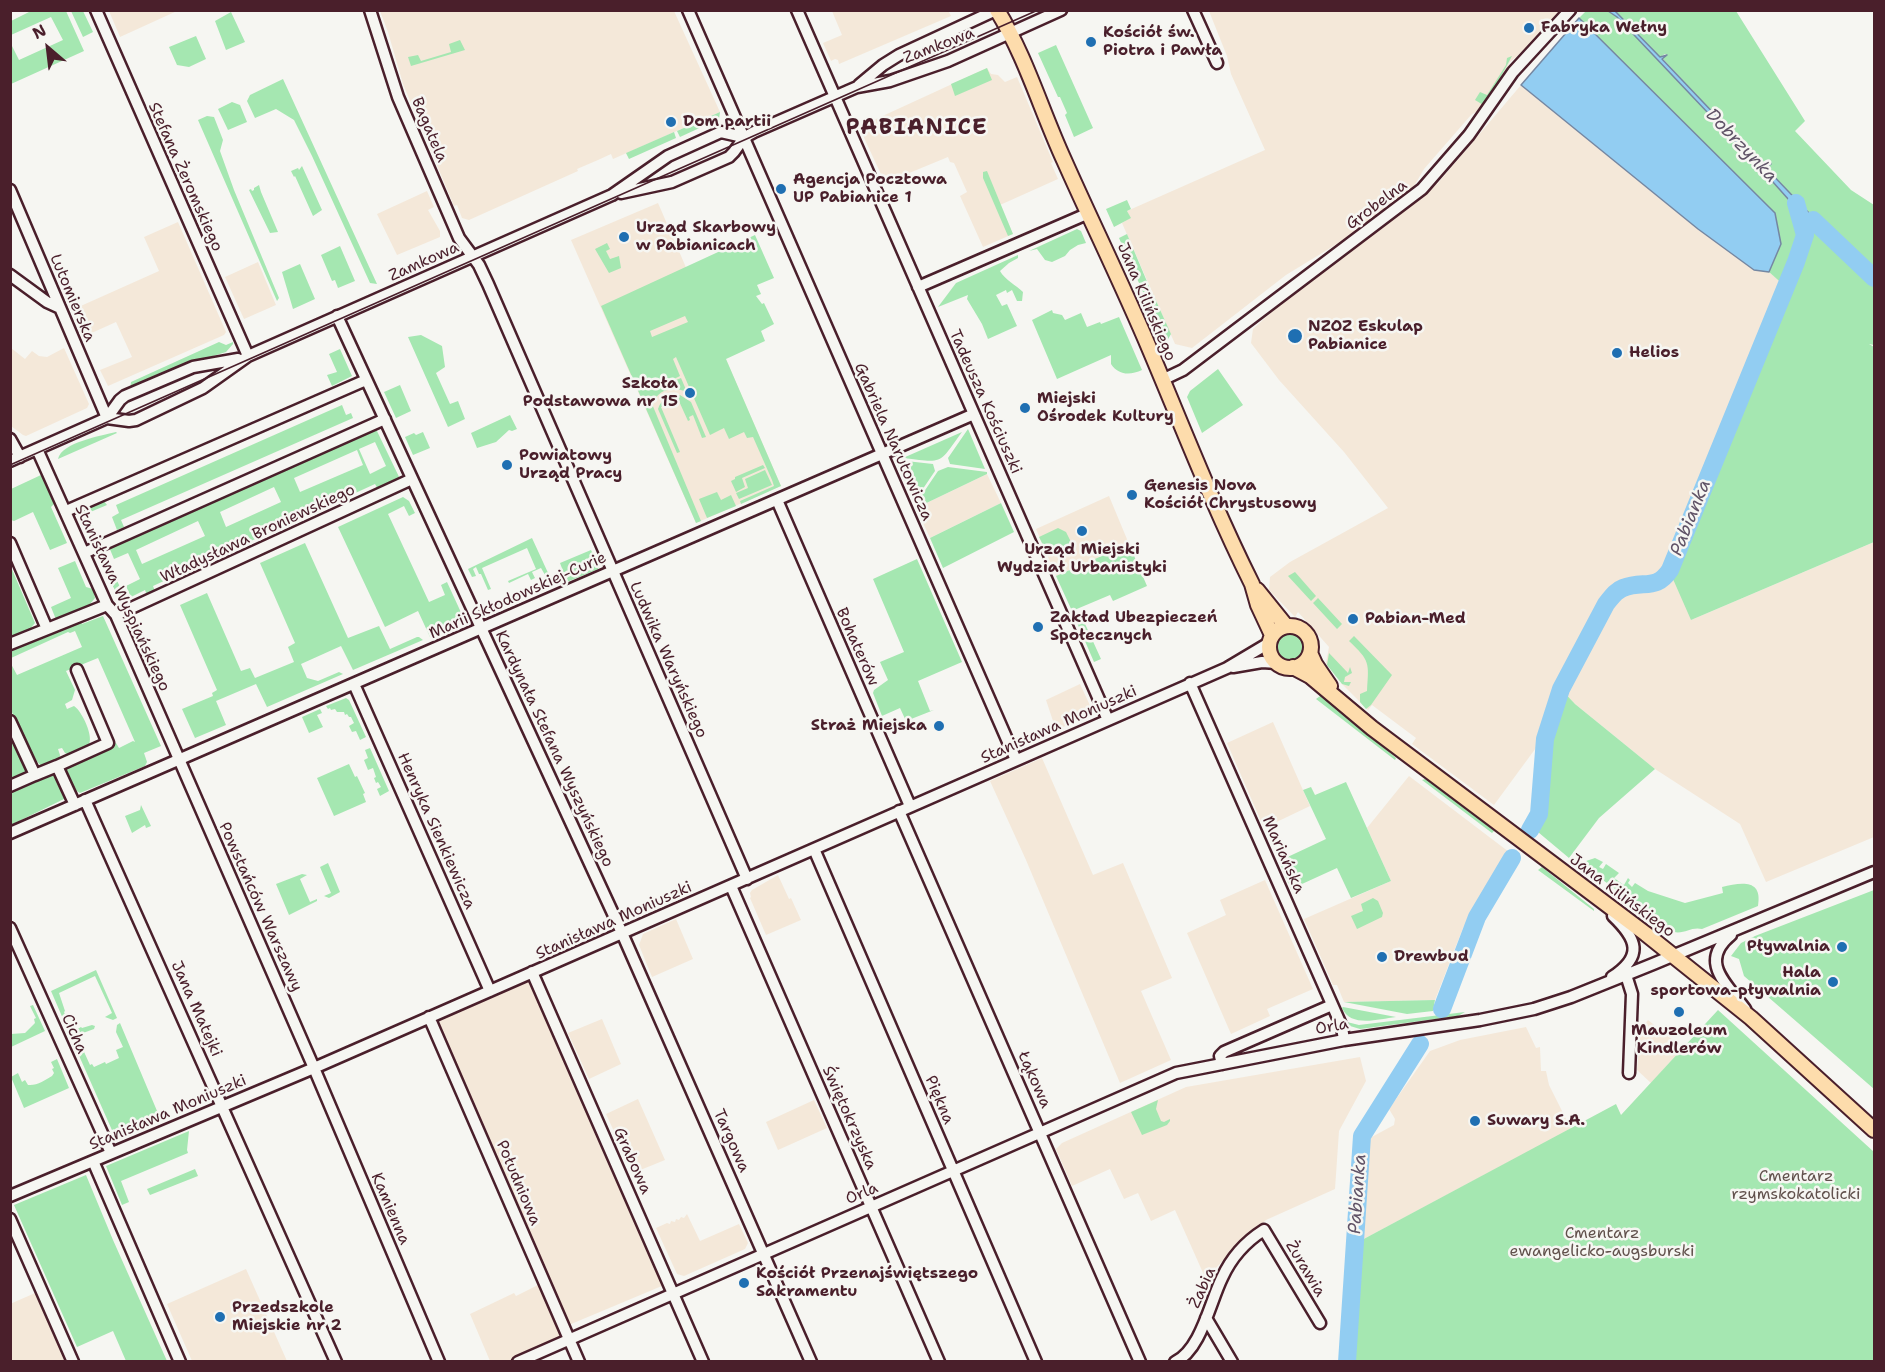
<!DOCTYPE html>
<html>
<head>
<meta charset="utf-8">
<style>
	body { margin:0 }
	#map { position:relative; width:1885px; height:1372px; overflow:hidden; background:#f6f6f2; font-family:"Shantell Sans",sans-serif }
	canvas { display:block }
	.frame { position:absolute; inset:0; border:12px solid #4a1f2b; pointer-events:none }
	.north { position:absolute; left:18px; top:18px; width:60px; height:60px; -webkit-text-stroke:4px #f6f6f2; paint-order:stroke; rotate:332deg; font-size:16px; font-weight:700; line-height:24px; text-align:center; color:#4a1f2b }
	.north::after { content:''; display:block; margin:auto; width:21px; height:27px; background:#4a1f2b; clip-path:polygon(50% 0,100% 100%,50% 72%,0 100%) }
</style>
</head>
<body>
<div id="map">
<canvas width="1885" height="1372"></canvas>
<div class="frame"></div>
<div class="north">N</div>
</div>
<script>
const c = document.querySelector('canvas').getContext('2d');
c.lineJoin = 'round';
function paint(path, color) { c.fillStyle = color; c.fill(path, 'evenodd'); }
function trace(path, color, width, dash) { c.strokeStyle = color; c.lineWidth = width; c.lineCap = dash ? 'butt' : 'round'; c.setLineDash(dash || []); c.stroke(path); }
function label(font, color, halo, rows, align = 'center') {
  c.font = font + ' "Shantell Sans",sans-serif'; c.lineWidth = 5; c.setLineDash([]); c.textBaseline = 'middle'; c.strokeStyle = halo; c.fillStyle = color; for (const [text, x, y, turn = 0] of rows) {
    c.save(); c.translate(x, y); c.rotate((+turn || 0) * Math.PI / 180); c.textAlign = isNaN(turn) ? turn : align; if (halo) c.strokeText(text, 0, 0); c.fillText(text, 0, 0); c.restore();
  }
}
paint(new Path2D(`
	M948,10l3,6 -112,48 -1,-4 -3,-1 -4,2 -8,-18 19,-8 -10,-24z
	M109,11h68l-57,26z
	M380,11h294l46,101 -107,47 -2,-5 -13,6 -21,9 1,2 -109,49 -7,-2 -5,-13 -3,1 -51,-122 -15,-52z
	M1209,11h351l-32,36 -18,15 -25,44 -14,9 -47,54 -14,24 -47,35 -77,47 -94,73 -17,-4 -53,-121 8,-5 -3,-7 138,-61 -34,-76 -4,-18z
	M987,68l4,6 7,1 7,7 12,-5 36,85 -2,1 7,16 -58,26 13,29 -30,13 -23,-51 7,-4 -13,-29 -4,-1 -2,-5 -63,26 -25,-54 3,-4z
	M1521,85l177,144 56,41 15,2 17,14 -95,334 183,-78v295l-108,45 -26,-58 -85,-55 -80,-65 -16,-17 -18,54 -47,64 -82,-61 4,-6 -44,-33 -4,5 -26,-26 -16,-21 3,-16 -31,-35 -3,5 -26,-27 1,-13 20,-15 98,-54 -44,-56 -65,-72 -28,-37 2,-14 23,-21 37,-30 125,-95z
	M427,191l7,16 -6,3 12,21v6l-43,18 -20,-41z
	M658,203l123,283 -85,37 -125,-283z
	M178,222l48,110 -2,3 -116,51 -8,-16 32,-13 -16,-35 -31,14 -11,-27 85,-38 -15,-34z
	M258,262l18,43 -32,14 -19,-42z
	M11,348l14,11 7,-8 7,5 8,1 17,-9 25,56 -2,4 -61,28 -3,-1 -12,-9z
	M987,474l14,29 -71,35 -14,-30z
	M1109,496l20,48 -73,32 -20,-47z
	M1080,684l14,30 -38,16 -10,-30z
	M1273,722l37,84 -46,22 -37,-85z
	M1042,758l51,117 30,-12 49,115 -31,13 30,69 -51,23 -94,-223 -36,-79z
	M1409,776l100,76 -46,76 -28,72 -91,2 -7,-17h-4l-29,-66 87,-38 -24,-53z
	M778,875l11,24 2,-1 10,22 -35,15 -16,-37 1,-1 -1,-4 2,-3z
	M1265,880l48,109 -46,20 3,7 -39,18 -44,-101 39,-18 -6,-15z
	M676,919l17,40 -41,18 -13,-32 4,-11z
	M532,972l137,311 -105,44 5,12 -51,22h-28l-20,-47 44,-21 2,3 28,-14 -115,-265z
	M602,1019l19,45 -32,15 -21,-46z
	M1648,1020l35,28 -32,35 -14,-13 4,-41z
	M1526,1027l10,21 4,-1 1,24h5l3,14 22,44 -211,112 8,-102 26,-14 1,-6 -6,-10 41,-58 30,-11z
	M1360,1057l6,24 -27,50 -4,58 -69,31 -34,31 -17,18 -7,15 -33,-74 -24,11 -13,-28 -14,6 -14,-30 -38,17 -16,-37 6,-6 124,-56z
	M638,1099l27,61 -32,13 -27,-59z
	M814,1100l13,28 -49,22 -12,-28z
	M687,1214l13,27 39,-17 9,19 -3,6 -61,27 -7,-2 -21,-46 11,-5 3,1 1,-3 4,1 1,-3 3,1 2,-3 3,1z
	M246,1269l41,92h-95l-25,-57z
	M42,1290l31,71h-62l-1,-57z`), '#f4e8d9');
paint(new Path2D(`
	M33,10l33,1 18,40 -73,33v-40l8,16 44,-20 -12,-23 -40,18v-14z
	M71,11h12l10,21 -10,5z
	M1586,11h22l6,3 150,158 25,28 8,15 2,-7 29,30 38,33 -101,-104 4,-1 -2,-3 -5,2 -100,-107 5,-3 -2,-1 -5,3 -45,-46h121l69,110 -10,10 56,59 23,15v140l-5,-1 5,3v195l-183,78 -22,-50 117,-283 -17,-15 12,-28 -6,-31 -196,-195z
	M231,12l14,30 -19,8 -11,-29z
	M196,36l10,23 -17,8 -12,-2 -8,-18z
	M460,40l5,10 -54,16 -3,-9 10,-2 3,6 30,-9 -2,-8z
	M1056,45l37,83 -19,9 -9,-22 2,-2 -7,-16h-2l-20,-44z
	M1512,56l-27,50 -10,-6 5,-8 7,3 19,-30 1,-7z
	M987,68l5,12 -37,16 -4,-12z
	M283,79l94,205 -7,-1 -58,-127 -18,-36 -18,-11 -21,9 -8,-17 3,-6z
	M232,102l8,3 7,17 -19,8 -10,-21z
	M720,112l-1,7 -39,18 -3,-6z
	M207,116l7,1 9,23 -3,11 14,39 45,108 -2,3 -79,-181z
	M674,132l2,6 -47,21 -3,-6z
	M302,166l20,44 -9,6 -18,-40 -1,1 -3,-6 7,-3 1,2z
	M987,171l26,63 -5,2 -25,-58v-6z
	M259,185l2,7 17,40 -8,1 -21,-43 2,-1 1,2 2,-1v-2z
	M1127,200l4,9 -4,2 4,7 -17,9 -8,-18z
	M1077,229l4,2 5,12 -8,2 -8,5 -5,6 -13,6 -7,-2 -8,-11 -8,2z
	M1127,234l24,57 -6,2 -2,-1 -24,-54z
	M755,235l19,43 -17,7 4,9 -5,2 6,8 2,-1 10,21 -13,7 4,10 -39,18 55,127 -40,18 -1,-3 34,-15 -2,-6 -19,-43 -6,1 -3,-6 -15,7 -5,-11 -14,7 -34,-78 -3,2 7,17 -10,5 1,1 10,-4 6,14c-15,-6 -28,-3 -35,12l49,117 -5,2 -95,-217zM685,316l3,6 -36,15 -2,-6z
	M607,243l3,6 -4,2 4,8 9,-3 2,12 -12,5 -14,-24z
	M340,246l15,35 -17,7 -3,-8 -3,1 -11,-26z
	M1018,255v3l-9,5 -9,8c5,9 16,14 23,21l-1,9h-5l-5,-11 -5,3 -1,-3 -10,5 6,11 5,-2 10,22 -29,13 -6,-15 -15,-25 1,-4 -30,12 18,-24z
	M300,264l15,35 -22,10 -11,-37z
	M1153,294l18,40 -4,7 -3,-1 -18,-41 2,-3z
	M1052,310l1,3 9,2 3,5 16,-7 6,14 13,-5 1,2 18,-7 23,53c-11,5 -23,6 -31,-6v-9l-54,24 -25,-59z
	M421,335l21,11 3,21 -9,6 14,31 8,-3 7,18 -17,8 -40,-90z
	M219,342l7,3 7,-3v2l-7,8 -39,12 -57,26 1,-8z
	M340,349l12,27 -20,10 -5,-11 10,-3 -8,-18z
	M1218,369l25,36 -41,28 -15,-36 3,-6z
	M400,385l11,26 -15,7 -12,-26z
	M680,395l11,7 15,35 -4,1 -9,-23 -4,2 1,3 -2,1 -10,-22 -17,8 19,45 -3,1 -19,-44c3,-10 12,-14 22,-14z
	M342,405l4,10 5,-2 2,5 -232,102 3,7 -7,3 -5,-13 7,-4 -3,-8z
	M510,415l7,14 -5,2 -3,-1 -13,12 -19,6 -6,-15z
	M376,429l25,52 -22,10 -4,-7 -222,102 3,8 -8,4 -3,-8 -14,7 -5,-11 14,-7 -12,-26 -14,6 -5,-12zM375,442l11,24 -16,8 -11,-25zM357,450l6,15 -63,27 -6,-14zM274,487l7,15 -55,25 -6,-15zM198,521l7,15 -63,28 -6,-14z
	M968,429l17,40 -35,-5 -2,-6z
	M116,432l1,1 -59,26c4,-17 43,-23 58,-27z
	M423,432l7,16 -17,7 -8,-18 9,-4 2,2z
	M962,432c-24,33 -18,31 -59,26z
	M897,460l36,4 2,7 -21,31 -18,-41z
	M763,465l2,3 -23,10 3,9 -9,5 -5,-11 4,-2v-2z
	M948,467l39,5v2l-71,34 -1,-3 23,-34z
	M765,470l7,15 -33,14 -3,-6 12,-5 -3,-9z
	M41,475l14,28 -4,4 16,36 -17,7 -17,-38 -19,9 -3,-1v-31z
	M717,492l4,8 10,-5 5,11 -29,12 -8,-19z
	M403,497l6,4 6,12 -6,3 -5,-10 -16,8 41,88 16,-7 -4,-10 6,-3 17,37 -1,3 -33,15 -12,-26 -33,16 -47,-100z
	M103,500l4,5 -19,8 10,25 -4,1 -4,-4 -10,-22 1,-3z
	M1001,503l13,29 -71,36 -13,-30z
	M1058,528l8,4 6,12 -24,11 -9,-18z
	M532,538l17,37h-4l-4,-7 -9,4 3,6 -4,2 -3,-6 -19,9 -1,-2 28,-12 -9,-21 -45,20 9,21 -3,1 -7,-16h-2l-3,-7 -3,2 3,7 -4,1 -4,-8z
	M305,543l43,95 31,-12 11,23 27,-12h2l4,3 -70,30 -12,-24 -40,18 6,14 11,3 21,-9 4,2 -76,33 -11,-23 -40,17 10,24 -31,13 -13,-29 31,-13 -1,-3 5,-3 -37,-85 27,-12 34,78 9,-3 5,10 39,-16 -6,-15 7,-4 -35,-80z
	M1129,544l18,42 -34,15 -3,-6 -38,16 -16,-35z
	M103,550l22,48 -7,-1 -19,-41v-3z
	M591,550l8,16 -1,3 -31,13 -7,-19z
	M917,559l45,103 -44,19 12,30 4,-1 -28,11 -6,-13 -18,8 -9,-23 1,-3 14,-10 -8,-18 24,-10 -31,-73z
	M75,561l11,26 7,2 2,9 -9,11 -29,13 -6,-15 20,-9 -13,-30z
	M11,567l24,56 -6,7 -18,8z
	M1295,572l21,24 -5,5 -23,-25z
	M1318,598l24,26 -5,5 -24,-26z
	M1081,615l20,44 -7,3 -19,-44z
	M103,616l58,130 -17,7 3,9 -2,4 -65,27 -7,-4 -9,-22 52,-24 3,5 14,-7 2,1 -37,-84 -32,13 9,19 -3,10 -7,4 2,5 7,-3c8,5 21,32 14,40 -4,4 -13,6 -18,9l-5,-2 -3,-5 -4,1 2,6 -1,5 -16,7c-11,-6 -28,-45 -32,-58 -3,-12 0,-34 -1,-47l7,13 65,-28 -7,-16 -5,2 -2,-1 -57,26v-10l69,-28 2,4z
	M1275 647a14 14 0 1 1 28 0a14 14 0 1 1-28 0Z
	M1354,636l38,39 -21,30 -5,4 -6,-7v-8l7,-3c2,-29 3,-30 -18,-50z
	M1329,653l19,20 2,-6 2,6 -7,4 -1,5h7l-2,4 -7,-2 -15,-19z
	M1561,689l14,15 80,65 -56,49 -30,40 -37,-31 7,-13 6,-75z
	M1323,694l73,64 -1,2 -79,-61z
	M346,698l3,2 17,37 -6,3 -4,-9 -4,1 -3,-6 5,-3 -3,-6h-2l-2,-3 -2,1 -1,-3h-7l-2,-3 -4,1 -1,-2 -2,1 -2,-3z
	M320,709l2,4 -5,2 6,12 -14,6 -7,-16z
	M10,737l3,2 14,30 -6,8 -11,4z
	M370,748l19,43 -9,5 -3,-7 4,-2 -3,-5 -2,1 -2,-5 2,-1 -3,-9 -5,2 -4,-10 4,-2 -3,-8z
	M349,764l6,13 2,-1 8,17 -2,1 3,8 -32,14 -17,-38z
	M54,773l11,23 -1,3 -53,26 -1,-35z
	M1425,779l14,6 1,3 14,9 40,34 -2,2 -70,-53z
	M1346,782l45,99 -40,17 -14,-30 -46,21 -12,-28 47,-22 -23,-49 8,-3 4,8z
	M141,805l10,21 -5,2 -1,-3 -13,8 -7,-17 15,-6z
	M1595,858l8,4 -4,5 4,2 3,-5 13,9 -5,5 10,7 4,-7 2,2 -2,3 4,4 3,-4 13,8 37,12 38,-10 -1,-6c18,-4 41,-9 36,19l-56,23c-12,-3 -18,7 -32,2 -11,-4 -18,-13 -27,-21 -17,-14 -35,-26 -53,-39l-2,-3 1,-5 -3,-2z
	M328,863l12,29 -11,6 -5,-2 7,-3 -11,-26z
	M1542,867l52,42v2l-56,-41z
	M302,874l5,1 -7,4 10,23 7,-3v2l-28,14 -13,-31z
	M1874,890v199l-130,-113 -5,-17 -8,-3 10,-13 14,-7z
	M1373,898l5,3 5,12 -1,4 -25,12 -6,-13 12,-5 -2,-7z
	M96,970l21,48 -4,2 -8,-3 7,-4 -17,-37 -36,17 6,18 -1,1 8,20 9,-5 1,1 10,-3 3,1 -1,3 -11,4 -13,2 -19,-44z
	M1435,1000l-2,11 -26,3 -63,-12z
	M33,1005l12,26 -34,16v-13l14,-1 10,-10 -1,-4 2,-1 -6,-12z
	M1343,1007l53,10c-18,2 -45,11 -54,-9z
	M1718,1010l156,142v209h-522l8,-120 256,-137 5,11z
	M1465,1012l-7,4 -98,13 -10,-3 -3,-4 12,3z
	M120,1023l40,95 -45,19 -42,-95 7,1 10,22 2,-1 2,3 11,-5 1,2 13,-6 -3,-8 7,-3 -7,-15 1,-7z
	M57,1059l12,29 -45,20 -13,-31 7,-4 4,9 3,-2 3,5c9,1 17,-5 24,-9l2,-3 -2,-4 2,-1 -3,-6z
	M1158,1100l-2,9 5,12 3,1 6,-3v2l-3,4 -25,10 -11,-23z
	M189,1131l-2,19 1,3 -67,28 8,21 -7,3 -16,-39z
	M195,1169l3,7 -48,19 -3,-6z
	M86,1175l27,65 54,121h-41l-13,-30 -36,16 -63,-142z`), '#a5e7b1');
const water = new Path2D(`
	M1608,11h7l45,46 7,-2 -5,4 100,105 8,-2 1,2 -5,4 65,68 -3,2 -27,-29v5l-4,2 -8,-16 -25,-28 -147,-155z
	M1579,18l196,195 6,31 -12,28 -15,-2 -56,-41 -177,-144z`);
paint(water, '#92cdf2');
trace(water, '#7587a2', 1.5);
trace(new Path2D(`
	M1813,220l61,58
	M1530,830l9,-16 6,-75 16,-50 45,-85c5,-6 9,-13 17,-16 21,-8 33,3 47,-18l126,-308 9,-27 -9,-32
	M1442,1009l35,-92 35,-59
	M1347,1362l15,-226 58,-92`), '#92cdf2', 18);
const minor = new Path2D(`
	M96,10l152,346
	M370,10l28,87 61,141 20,27 9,19 259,595
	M688,10l328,750
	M797,10l311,710
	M1193,10l24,53
	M859,85l24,-20 16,-10 97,-45
	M10,190l97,228
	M621,193l51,-11 57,-25c12,-10 8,-17 25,-25l103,-45 33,-6 58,-20 113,-51
	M10,275l37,27 13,6
	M918,287l171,-74
	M337,316l285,617 189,429
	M1162,380l21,-10 239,-181 47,-54 44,-63 57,-62
	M107,418l22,3 7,-1 67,-32 45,-32 364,-161 56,-39 53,-24 22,5
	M10,439l10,18
	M37,449l70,156 9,10 198,453 125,294
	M10,461l97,-43 13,-18 5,-4 68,-29 45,-8
	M777,500l133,306
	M66,511l300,-131
	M10,543l37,86
	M84,553l301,-134
	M116,615l296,-136
	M10,644l97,-39
	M1233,667l29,-5 15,1
	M1190,683l152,344 2,13
	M354,684l136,307
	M10,721l25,54 22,-9 18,39
	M57,766l51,-23 -31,-73
	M10,786l25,-11
	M85,800l251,562
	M899,811l241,551
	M10,833l964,-419
	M814,849l222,513
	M731,886l208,476
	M10,928l101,225
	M1731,935c-33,27 -4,49 14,74
	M532,972l171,390
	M1626,975l6,19 -3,79
	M1612,977c32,-21 25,-38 1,-61
	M429,1017l150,345
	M1222,1064l-2,-8 4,-4 108,-47
	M93,1161l87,201
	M10,1196l304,-128 913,-400 42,-25
	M10,1219l63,143
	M1206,1318l26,44
	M518,1362l658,-289 168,-33 136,-20 54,-11 37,-12 82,-33 221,-92
	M1175,1362c26,-12 35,-60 47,-84 9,-20 23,-36 42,-48l56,93`);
const major = new Path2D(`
	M997,10c29,47 44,100 67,150 28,63 59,126 86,190 33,78 64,158 102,234l6,21 14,30
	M1257,590l29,36
	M1269 647a21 21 0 1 1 42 0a21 21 0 1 1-42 0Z
	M1310,653l5,11 15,22
	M1293,667l17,9 62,52 274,206 105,84 123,112`);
trace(minor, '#4a1f2b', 15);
trace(major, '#4a1f2b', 18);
trace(minor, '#f6f6f2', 10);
trace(major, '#fddcac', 14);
trace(new Path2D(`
	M10,465l1028,-455`), '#4a1f2b', 1.5);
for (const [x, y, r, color] of [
	[1529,28,6,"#1f6fb2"],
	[1091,42,6,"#1f6fb2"],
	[671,122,6,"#1f6fb2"],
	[781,189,6,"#1f6fb2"],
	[624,237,6,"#1f6fb2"],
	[1295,336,8,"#1f6fb2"],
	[1617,353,6,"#1f6fb2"],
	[690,393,6,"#1f6fb2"],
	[1025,408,6,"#1f6fb2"],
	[507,465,6,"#1f6fb2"],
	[1132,495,6,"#1f6fb2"],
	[1082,531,6,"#1f6fb2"],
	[1353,619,6,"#1f6fb2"],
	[1038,627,6,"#1f6fb2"],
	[939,726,6,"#1f6fb2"],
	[1842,947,6,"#1f6fb2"],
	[1382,957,6,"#1f6fb2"],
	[1833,982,6,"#1f6fb2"],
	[1679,1012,6,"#1f6fb2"],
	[1475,1121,6,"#1f6fb2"],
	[744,1283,6,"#1f6fb2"],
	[220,1317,6,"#1f6fb2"]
]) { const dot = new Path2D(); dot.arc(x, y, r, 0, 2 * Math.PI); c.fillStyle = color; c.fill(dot); trace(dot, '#f6f6f2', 2); }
label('bold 16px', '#4a1f2b', '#f6f6f2', [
	["Fabryka Wełny",1541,28],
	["Kościół św.",1103,33],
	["Piotra i Pawła",1103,51],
	["Dom partii",683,122],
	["Agencja Pocztowa",793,180],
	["UP Pabianice 1",793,198],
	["Urząd Skarbowy",636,228],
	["w Pabianicach",636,246],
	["NZOZ Eskulap",1308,327],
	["Pabianice",1308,345],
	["Helios",1629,353],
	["Szkoła",678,384,"right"],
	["Podstawowa nr 15",678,402,"right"],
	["Miejski",1037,399],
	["Ośrodek Kultury",1037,417],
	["Powiatowy",519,456],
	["Urząd Pracy",519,474],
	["Genesis Nova",1144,486],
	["Kościół Chrystusowy",1144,504],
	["Urząd Miejski",1082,550,"center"],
	["Wydział Urbanistyki",1082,568,"center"],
	["Zakład Ubezpieczeń",1050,618],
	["Społecznych",1050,636],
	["Pabian-Med",1365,619],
	["Straż Miejska",927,726,"right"],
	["Pływalnia",1830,947,"right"],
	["Drewbud",1394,957],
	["Hala",1821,973,"right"],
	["sportowa-pływalnia",1821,991,"right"],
	["Mauzoleum",1679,1031,"center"],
	["Kindlerów",1679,1049,"center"],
	["Suwary S.A.",1487,1121],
	["Kościół Przenajświętszego",756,1274],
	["Sakramentu",756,1292],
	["Przedszkole",232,1308],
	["Miejskie nr 2",232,1326]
], 'left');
label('16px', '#4a1f2b', '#f6f6f2', [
	["Zamkowa",939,46,-21],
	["Bagatela",429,130,67],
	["Stefana Żeromskiego",185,177,66],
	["Grobelna",1377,205,-37],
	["Zamkowa",424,262,-24],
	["Lutomierska",72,298,67],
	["Jana Kilińskiego",1146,302,67],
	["Tadeusza Kościuszki",985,402,66],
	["Gabriela Narutowicza",893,442,66],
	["Władysława Broniewskiego",258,534,-25],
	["Marii Skłodowskiej-Curie",518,596,-24],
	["Stanisława Wyspiańskiego",122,598,65],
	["Bohaterów",857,647,66],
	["Ludwika Waryńskiego",668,660,66],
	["Stanisława Moniuszki",1059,725,-24],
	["Kardynała Stefana Wyszyńskiego",554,749,65],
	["Henryka Sienkiewicza",436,831,66],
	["Mariańska",1283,855,66],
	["Jana Kilińskiego",1622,896,37],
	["Powstańców Warszawy",260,907,66],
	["Stanisława Moniuszki",614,921,-24],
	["Jana Matejki",196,1009,66],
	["Orla",1332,1027,-10],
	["Cicha",74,1034,66],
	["Łąkowa",1034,1080,66],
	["Piękna",939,1100,67],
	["Stanisława Moniuszki",168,1113,-23],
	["Świętokrzyska",849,1118,66],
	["Targowa",731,1141,66],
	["Grabowa",632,1161,66],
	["Południowa",518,1183,67],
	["Orla",862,1194,-23],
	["Kamienna",390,1209,67],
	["Żurawia",1305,1269,59],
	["Żabia",1203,1288,-66]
]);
label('16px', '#61514c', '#f6f6f2', [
	["Cmentarz",1796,1177],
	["rzymskokatolicki",1796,1195],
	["Cmentarz",1602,1234],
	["ewangelicko-augsburski",1602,1252]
]);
label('italic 18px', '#605367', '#f6f6f2', [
	["Dobrzynka",1741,146,46],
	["Pabianka",1691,518,-68],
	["Pabianka",1358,1194,-86]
]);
c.letterSpacing = '1.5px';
label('bold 22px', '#4a1f2b', '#f6f6f2', [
	["PABIANICE",917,128]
]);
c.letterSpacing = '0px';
</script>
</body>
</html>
